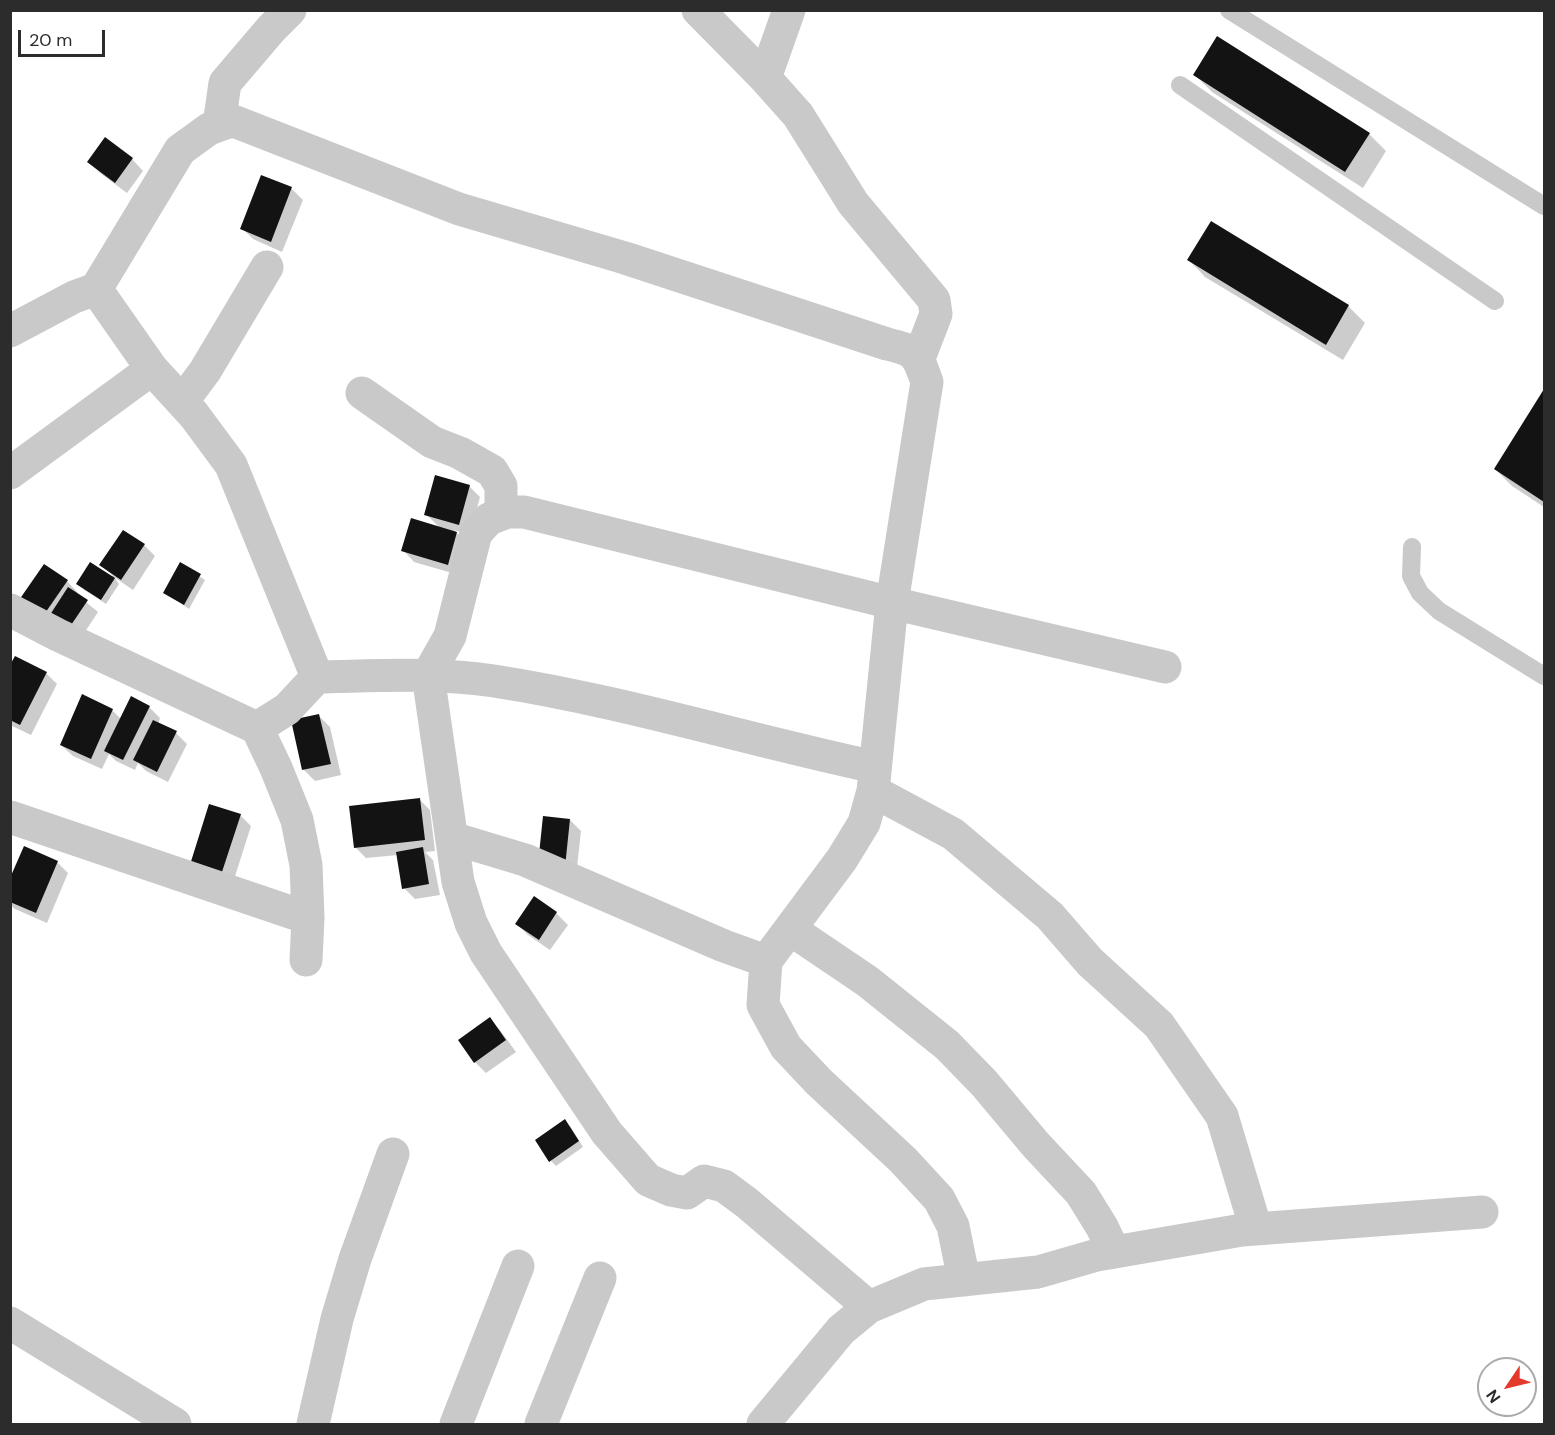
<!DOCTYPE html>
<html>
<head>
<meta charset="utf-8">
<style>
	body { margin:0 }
	#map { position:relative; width:1555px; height:1435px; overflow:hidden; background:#fff; font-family:"DM Sans",sans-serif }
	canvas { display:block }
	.frame { position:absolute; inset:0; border:12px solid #2c2c2c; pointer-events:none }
	.north { position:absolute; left:1477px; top:1357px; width:60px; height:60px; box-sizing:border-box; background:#fff; border:2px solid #ababab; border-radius:50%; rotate:235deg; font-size:16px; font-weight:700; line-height:24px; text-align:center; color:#2c2c2c }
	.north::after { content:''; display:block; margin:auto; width:21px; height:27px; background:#e33a2d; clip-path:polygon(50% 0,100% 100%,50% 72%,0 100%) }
	.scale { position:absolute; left:18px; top:30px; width:87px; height:27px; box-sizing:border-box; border:3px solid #2c2c2c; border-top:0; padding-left:8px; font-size:18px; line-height:21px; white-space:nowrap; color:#2c2c2c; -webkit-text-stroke:4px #fff; paint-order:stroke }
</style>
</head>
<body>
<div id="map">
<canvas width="1555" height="1435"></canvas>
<div class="frame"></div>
<div class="north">N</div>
<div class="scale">20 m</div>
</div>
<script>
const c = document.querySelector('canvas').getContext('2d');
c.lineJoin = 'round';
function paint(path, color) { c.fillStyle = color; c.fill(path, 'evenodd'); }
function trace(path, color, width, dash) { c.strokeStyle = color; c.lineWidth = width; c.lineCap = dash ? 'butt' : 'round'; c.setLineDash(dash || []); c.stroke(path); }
paint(new Path2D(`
	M1195,75l174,59 17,17 -23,37 -151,-96z
	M105,139l27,20 11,12 -16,22 -27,-20 -11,-11z
	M262,177l30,12 11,11 -21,52 -29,-13 -11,-11z
	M1211,223l137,83 17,17 -22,37 -138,-83 -16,-17z
	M1544,392v115l-32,-21 -17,-17z
	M469,486l11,11 -10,38 -16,-5 14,14 -9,31 -45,-13 -11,-12 37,-22 -14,-14z
	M144,545l11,11 -22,34 -19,-13 5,7 -13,20 -23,-15 30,-13 -12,-11z
	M181,564l24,16 -16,29 -24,-17z
	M67,581l11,12 -2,1 22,18 -21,32 -47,-30z
	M10,663l36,10 11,11 -26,51 -21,-10z
	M131,698l18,9 11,11 -2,6 18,9 11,11 -19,38 -22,-11 -8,-8 -3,7 -19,-9 -7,-7 -7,15 -29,-13 -12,-11 51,-35 9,9z
	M319,716l11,11 11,48 -26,6 -11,-11 -11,-48z
	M419,799l11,11 5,41 -10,1 8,8 7,35 -25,4 -11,-11 -6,-33 -32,3 -11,-11z
	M240,815l11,11 -21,66 -29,-10z
	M570,820l11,11 -5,46 -36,-14z
	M57,862l11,11 -21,50 -32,-14 -5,-4v-24z
	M534,898l23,16 11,11 -18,25 -22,-15 -11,-11z
	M489,1019l11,11 16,22 -30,21 -11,-11 -15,-22z
	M570,1126l13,21 -27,19 -5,-5z`), '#0003');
paint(new Path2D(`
	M1217,36l153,97 -25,39 -152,-97z
	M105,137l28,21 -18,25 -28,-21z
	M261,175l31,12 -21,55 -31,-13z
	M1211,221l138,84 -23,40 -139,-85z
	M1544,389v113l-50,-33z
	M435,475l35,10 -11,40 -35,-10z
	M411,518l46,14 -9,33 -47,-14z
	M123,530l22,14 -24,36 -22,-15z
	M90,562l25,16 -14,22 -25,-16z
	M180,562l21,12 -17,31 -21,-12z
	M44,564l24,16 -27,39 -24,-16z
	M68,587l20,13 -23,34 -19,-13z
	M15,656l32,16 -27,53 -10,-5v-55z
	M82,694l31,15 -22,50 -31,-14z
	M131,696l19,10 -27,54 -19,-9z
	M319,714l12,50 -29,6 -11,-50z
	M153,720l24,11 -20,41 -24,-12z
	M420,798l5,42 -71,8 -5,-42z
	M209,804l32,10 -22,67 -31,-10z
	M543,816l27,3 -5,48 -27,-3z
	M24,846l34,15 -22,52 -26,-11v-24z
	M423,847l6,37 -27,5 -6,-37z
	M534,896l23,16 -18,28 -24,-16z
	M490,1017l16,23 -32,23 -16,-23z
	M565,1119l14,22 -30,21 -14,-22z`), '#131313');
trace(new Path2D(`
	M1229,10l315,196
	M1180,85l315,216
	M1412,547l-1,29 9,17 19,18 105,65`), '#c9c9c9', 18);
trace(new Path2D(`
	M698,10l67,68 33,37 55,88 81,97 2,14 -17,44
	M765,78l24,-68
	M219,125l6,-42 46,-54 19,-19
	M96,289l56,80 42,46 37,50 86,212
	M10,331l64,-34 22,-8 84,-139 29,-21 19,-7h8l223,87 166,49 262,86c30,7 30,10 40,38l-35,221 -19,188 -9,32 -22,36 -76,102 -3,44 23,42 33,35 84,78 36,39 14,27 11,54
	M362,393l70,49 28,11 32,18 9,15v28
	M182,402l23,-31 62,-104
	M10,473l142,-104
	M10,610l48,25 199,93 19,40 21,52 9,45 2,53 -2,42
	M257,728l30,-19 30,-32c59,-1 119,-5 177,4 129,20 254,59 381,86
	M873,791l80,43 97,82 40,46 69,63 63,91 34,113
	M10,817l298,101
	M452,838l73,22 199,86 42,15
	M790,929l77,52 80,64 37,38 52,62 45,48 21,34 12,25
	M869,1307l-122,-104 -23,-17 -20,-5 -17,12 -16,-3 -23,-10 -41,-47 -121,-180 -15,-30 -13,-41 -30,-207 22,-39 26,-103 13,-14 18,-7h17l368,91 273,64
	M10,1323l165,101
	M313,1424l24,-105 18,-60 38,-105
	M456,1424l62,-158
	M541,1424l59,-146
	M763,1424l78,-94 28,-23 55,-23 114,-12 59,-17 145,-25 240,-18`), '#c9c9c9', 33);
</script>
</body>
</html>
